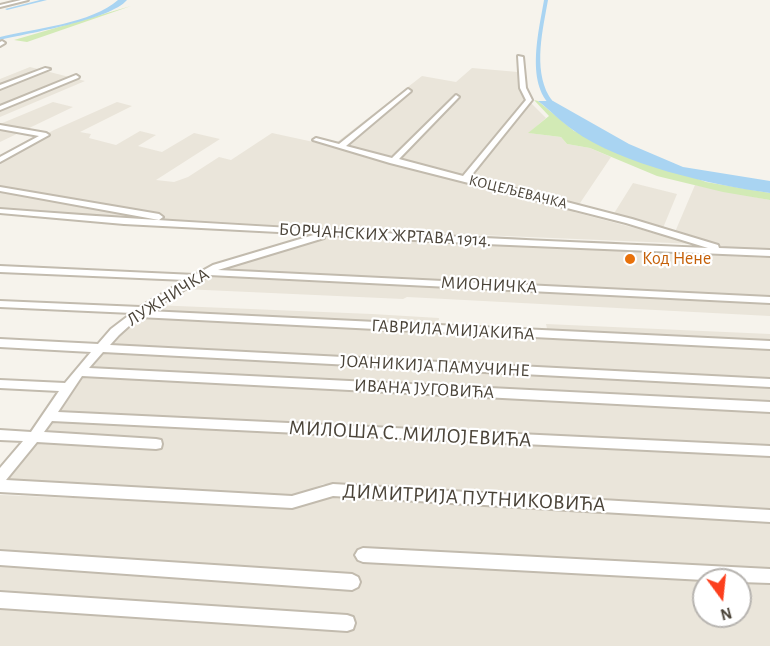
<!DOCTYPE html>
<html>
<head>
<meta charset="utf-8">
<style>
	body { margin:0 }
	#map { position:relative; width:770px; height:646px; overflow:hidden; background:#f6f3ec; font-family:"Alegreya Sans",sans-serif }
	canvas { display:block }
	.north { position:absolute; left:692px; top:568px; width:60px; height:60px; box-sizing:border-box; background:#fff; border:2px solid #b7b4b0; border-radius:50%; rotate:165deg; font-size:16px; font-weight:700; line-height:24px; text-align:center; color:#4b4439 }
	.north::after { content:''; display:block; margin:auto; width:21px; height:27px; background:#fc3f1d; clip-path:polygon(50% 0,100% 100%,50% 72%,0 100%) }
</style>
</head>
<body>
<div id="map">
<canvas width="770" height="646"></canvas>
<div class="north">N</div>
</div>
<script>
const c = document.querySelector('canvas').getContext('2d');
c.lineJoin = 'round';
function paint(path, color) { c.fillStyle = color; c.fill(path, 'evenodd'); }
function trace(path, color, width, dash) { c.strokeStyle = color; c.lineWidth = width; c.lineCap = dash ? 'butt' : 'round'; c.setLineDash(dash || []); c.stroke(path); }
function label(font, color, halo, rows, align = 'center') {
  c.font = font + ' "Alegreya Sans",sans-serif'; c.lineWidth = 4.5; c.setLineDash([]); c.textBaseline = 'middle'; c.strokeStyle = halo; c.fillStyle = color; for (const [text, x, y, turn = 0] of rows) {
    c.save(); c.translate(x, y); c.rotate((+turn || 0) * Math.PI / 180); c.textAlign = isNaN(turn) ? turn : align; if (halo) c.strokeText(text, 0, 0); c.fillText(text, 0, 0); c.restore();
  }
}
paint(new Path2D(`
	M30,67l55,14 -85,36v-38z
	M472,68l46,4 2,20 26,26 -17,15 32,4 6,7 23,4 21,9 -37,55 122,32 -550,-23 -146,-13v-50l54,-28 63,-28 15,4 -52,26 11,2 -2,4 27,7 24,-14 16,4 -18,11 24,6 32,-19 26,6 -64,41 18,2 14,-5 31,-20 12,3 41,-27 60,13 90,-70 34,6z
	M53,102l20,5 -73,35v-18z
	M633,183l44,11 -14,34 -50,-13z
	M695,185l75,15v50l-47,-2 -48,-16z
	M329,237l441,21v40l-550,-28 5,-4z
	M204,276l460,20 12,3 94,4v13l-363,-19 -4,2 -220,-10z
	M153,305l219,9 67,4 -1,9 -297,-14z
	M138,317l632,31v31l-664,-33z
	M546,324l224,10v9l-222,-10z
	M102,351l668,35v17l-683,-35z
	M81,376l689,35v35l-712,-35z
	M60,421l710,36v54l-447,-27 -27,12 -293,-15 46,-58z
	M0,495l298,12 29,-12 443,26v125h-770zM704,580h36v36h-36z`), '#eae5da');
paint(new Path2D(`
	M131,6l-104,36 -13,-2z
	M534,100l4,1 36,30 132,51 64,11v7l-47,-8 -66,-16 -67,-28 -23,-4 -6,-7 -33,-4 21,-17z`), '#d2eab5');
paint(new Path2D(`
	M118,0h9c-17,20 -99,33 -127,40v-3c33,-8 93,-14 118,-37z
	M538,101h15l76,43 54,23 87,14v12c-58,-8 -148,-28 -197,-63 -12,-8 -23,-20 -35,-29z`), '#a9d4f2');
paint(new Path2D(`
	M40,0h7l-40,10 -2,-1z
	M544,0h4c-5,29 -15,68 1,96 2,4 6,7 9,11l-3,2c-31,-22 -16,-78 -11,-109z`), '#a9d4f2');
const minor = new Path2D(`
	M21,0h7l-28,7v-2z
	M0,42l2,-1 3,2 -5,3z
	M518,56l5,1 3,31 6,12 -62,77 162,42 86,26 1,3 51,2v6l-284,-12 -162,-9v3l-106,32 552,27v6l-561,-28 -61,36 622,30v8l-631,-32 -20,18 -9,10 660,34v8l-667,-35 -14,16 681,34v10l-688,-36 -24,36 712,34v10l-718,-35 -8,11 112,7 5,1 1,4 -1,4 -5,1 -119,-7 -31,38 286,16 41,-12 437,26v12l-437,-26 -41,12 -292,-16v-24l23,-27 -23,-1v-10l31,2 28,-41 -59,-3v-8l65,3 26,-31 -91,-5v-8l98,5 13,-15 21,-16 -132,-6v-6l140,6 46,-27 -186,-8v-6l195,9 18,-10 104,-31 -193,-10 -124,-11v-4c235,18 472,29 708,39l-82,-25 -236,-60 -77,-23 3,-2 23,6 69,-55 3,2 -1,1 -64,54 46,12 64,-63 3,2 -1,1 -59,61 64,17 63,-76 -6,-12z
	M45,68l5,1 -50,20v-4z
	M76,75l3,2 -1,1 -78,32v-4z
	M0,125l46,8 3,2 -49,27v-5l39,-21 -39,-7z
	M0,187l159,27 4,3 -4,3 -159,-29z
	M363,548l407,21v14l-30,-1v-2h-36l-341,-18 -5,-2 -3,-5 3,-5z
	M0,551l352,23 6,3 2,5 -2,5 -6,3 -352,-25z
	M0,592l347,23 6,2 2,6 -2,6 -6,2 -347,-23z`);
trace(minor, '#c2bbae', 4);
paint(minor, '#fff');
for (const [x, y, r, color] of [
	[630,259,6,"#e8710a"]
]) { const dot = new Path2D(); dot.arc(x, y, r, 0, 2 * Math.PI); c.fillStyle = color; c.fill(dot); trace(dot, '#fff', 2); }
label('15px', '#4b4439', '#fff', [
	["КОЦЕЉЕВАЧКА",518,192,14]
]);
label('18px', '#4b4439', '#fff', [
	["БОРЧАНСКИХ ЖРТАВА 1914.",385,235,3],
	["МИОНИЧКА",489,285,3],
	["ЛУЖНИЧКА",168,297,-32],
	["ГАВРИЛА МИЈАКИЋА",453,330,3],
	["ЈОАНИКИЈА ПАМУЧИНЕ",435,366,3],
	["ИВАНА ЈУГОВИЋА",424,389,3]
]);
label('18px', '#c56008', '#fff', [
	["Код Нене",642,259]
], 'left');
label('21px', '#4b4439', '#fff', [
	["МИЛОША С. МИЛОЈЕВИЋА",410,434,3],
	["ДИМИТРИЈА ПУТНИКОВИЋА",474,498,3]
]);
</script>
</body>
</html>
